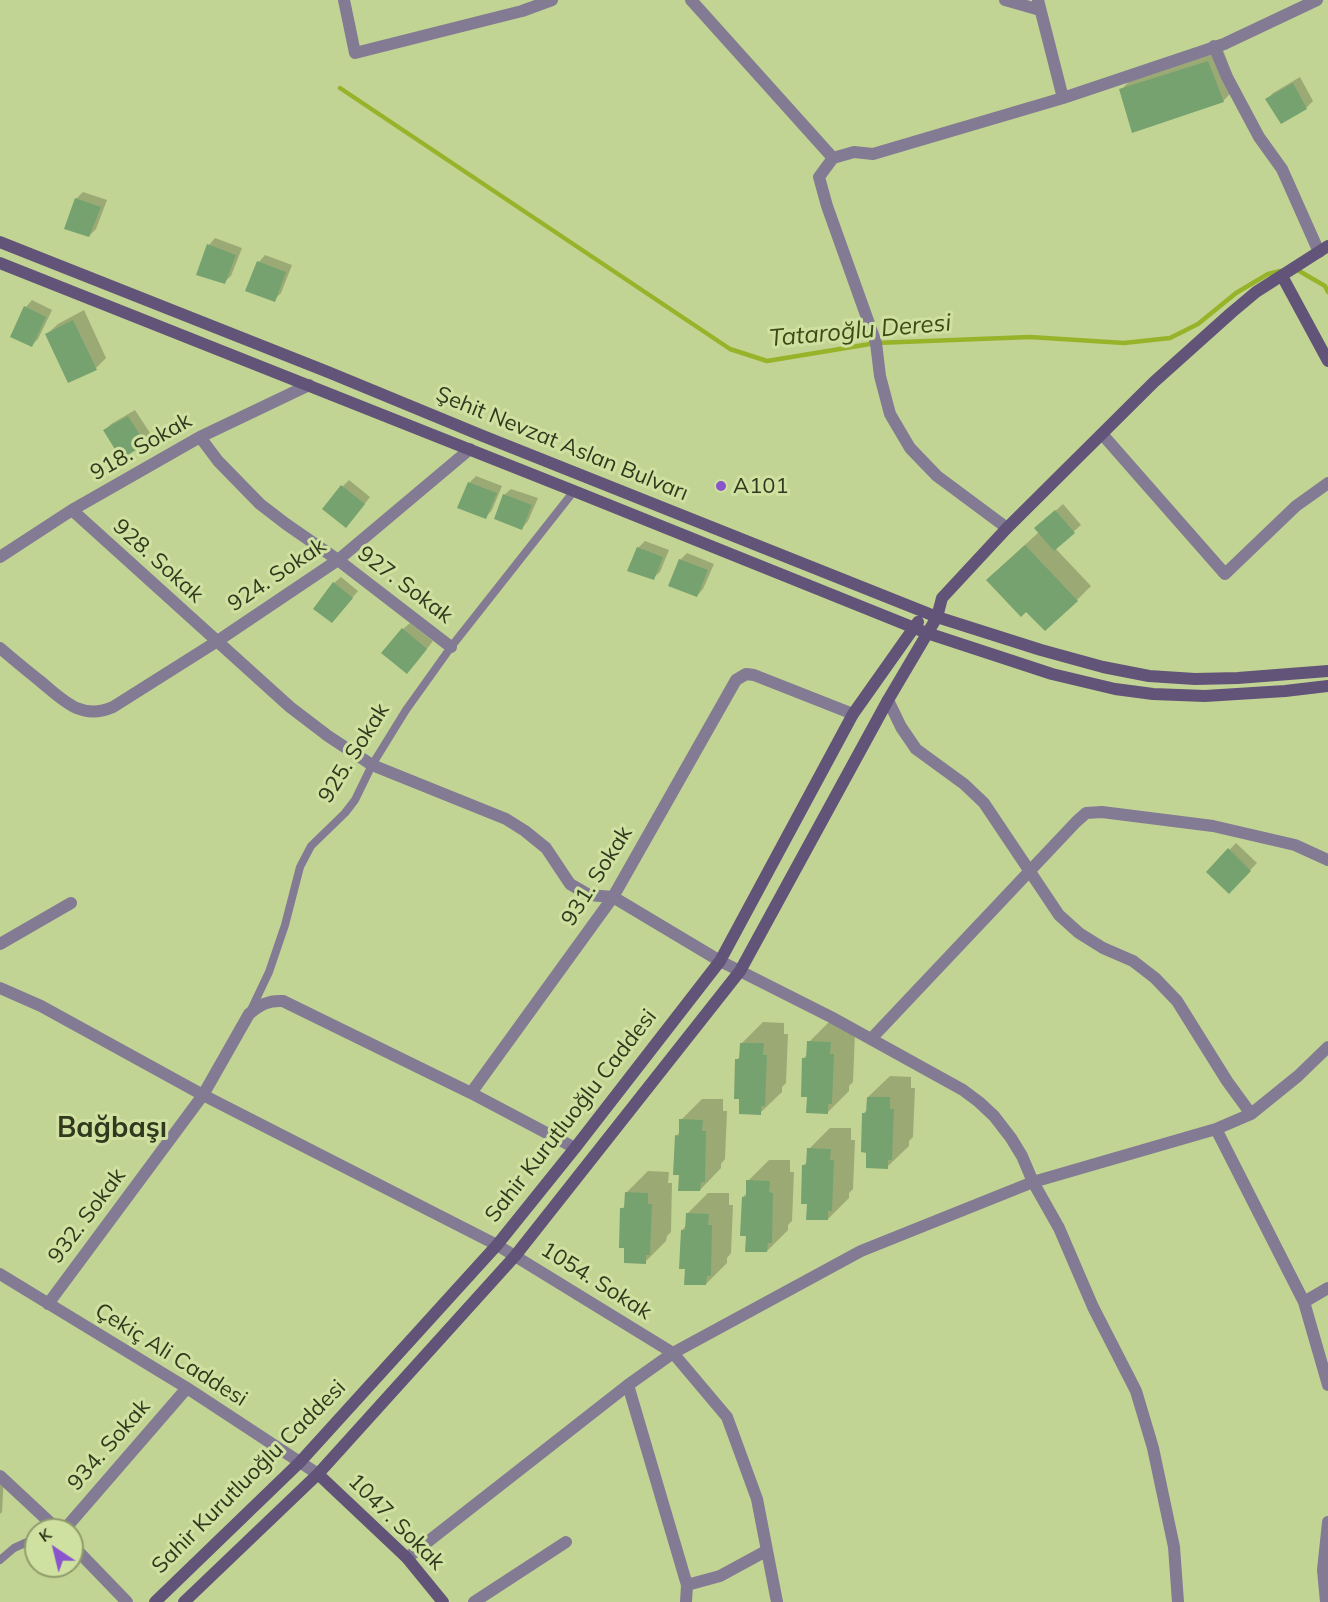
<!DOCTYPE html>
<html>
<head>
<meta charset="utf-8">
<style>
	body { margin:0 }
	#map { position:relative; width:1328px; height:1602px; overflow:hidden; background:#c2d493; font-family:Mulish,sans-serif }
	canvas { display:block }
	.north { position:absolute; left:24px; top:1518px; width:60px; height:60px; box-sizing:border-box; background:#cfe1a0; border:2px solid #909d6c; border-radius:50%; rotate:325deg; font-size:16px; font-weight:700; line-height:24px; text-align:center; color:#31381e }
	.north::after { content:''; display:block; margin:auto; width:21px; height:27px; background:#8a54cc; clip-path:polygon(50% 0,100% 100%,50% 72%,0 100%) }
</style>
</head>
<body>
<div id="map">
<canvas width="1328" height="1602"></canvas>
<div class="north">K</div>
</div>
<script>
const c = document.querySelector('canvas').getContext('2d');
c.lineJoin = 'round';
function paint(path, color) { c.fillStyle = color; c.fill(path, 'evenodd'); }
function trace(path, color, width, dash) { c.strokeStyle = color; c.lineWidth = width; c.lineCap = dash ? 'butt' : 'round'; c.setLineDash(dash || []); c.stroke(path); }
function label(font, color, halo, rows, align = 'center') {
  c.font = font + ' Mulish,sans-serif'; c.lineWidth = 6; c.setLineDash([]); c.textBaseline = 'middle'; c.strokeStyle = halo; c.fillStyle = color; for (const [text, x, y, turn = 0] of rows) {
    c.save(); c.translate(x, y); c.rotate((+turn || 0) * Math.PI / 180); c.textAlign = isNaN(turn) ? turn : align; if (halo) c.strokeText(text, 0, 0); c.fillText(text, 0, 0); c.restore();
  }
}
paint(new Path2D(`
	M1222,47l15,40 -14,14 -102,-11 14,-15z
	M1300,77l13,24 -7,7 -39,-9 6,-6z
	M83,192l24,8 -11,29 -7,7 -13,-37z
	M215,238l27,10 -11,28 -7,6 -15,-37z
	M265,255l27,10 -11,28 -7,7 -15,-38z
	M32,300l20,10 -14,29 -7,7 -19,-10 14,-29z
	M84,310l22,48 -10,10 -49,-34 11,-10z
	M135,410l17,26 -7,7 -23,14 -17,-27 6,-6z
	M476,476l26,10 -10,24 -6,7 -27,-10 11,-25z
	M349,480l21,17 -17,22 -10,-33z
	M511,489l27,9 -10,23 -6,7 -18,-33z
	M1063,504l18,21 -26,23 36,38 -14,14 -75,-34 37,-34 4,-10z
	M645,541l24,9 -9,22 -7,6 -15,-30z
	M687,553l27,11 -11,25 -6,7 -17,-36z
	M341,577l17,14 -19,23 -5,-31z
	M410,623l23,18 -19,24 -11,-36z
	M1236,843l21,20 -28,29 -21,-20z
	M830,1021l25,12 -2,49 -4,4v5l-21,21 -20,-16 -4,-38 4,-4 1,-12z
	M763,1022l21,1v11h4l-2,49 -4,4v5l-22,21 -23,-53 4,-5 1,-12z
	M890,1076l21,1v11h4l-2,49 -4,4v5l-22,21 -23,-54 4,-4v-12z
	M702,1099h21v12h4l-2,48 -4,5v4l-21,22 -20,-16 -4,-38 4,-4 1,-12z
	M830,1128h21v12h4l-2,49 -4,4v5l-21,21 -20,-16 -4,-38 4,-4 1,-12z
	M769,1160h21v12h4l-2,49 -4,4v5l-21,21 -20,-16 -4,-38 4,-4 1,-12z
	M648,1171l21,1 -1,11h4l-1,49 -4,4 -1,5 -21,21 -23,-53 4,-4v-12z
	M708,1193h21v12h4l-2,48 -4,5v5l-21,21 -20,-16 -4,-38 4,-4 1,-12z
	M0,1475l4,1 -2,36 -2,2z`), '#0003');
trace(new Path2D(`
	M340,88l390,261 37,12 109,-18 154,-6 94,6 46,-5 28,-14 38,-31 32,-19 12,-3
	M1294,268l31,18 3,6`), '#96b32a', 4.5);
paint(new Path2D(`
	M1208,61l16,41 -92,31 -13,-44z
	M1293,83l14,26 -26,15 -16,-25z
	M75,198l26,9 -12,30 -25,-8z
	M207,244l29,11 -11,29 -29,-9z
	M257,261l29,11 -11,30 -30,-11z
	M24,306l22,11 -14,30 -22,-10z
	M73,320l24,50 -29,13 -23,-49z
	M128,416l18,28 -25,15 -18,-29z
	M468,482l29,11 -11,26 -29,-11z
	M341,485l24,19 -19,24 -24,-19z
	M503,494l29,11 -10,25 -28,-11z
	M1055,510l20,23 -21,18 -20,-23z
	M1025,545l53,56 -33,30 -19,-19 -5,5 -35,-37z
	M637,547l26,10 -9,23 -27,-9z
	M679,559l29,11 -11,27 -29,-11z
	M333,582l20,16 -21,25 -19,-14z
	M402,628l25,21 -20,25 -26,-21z
	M1228,848l23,23 -22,23 -23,-22z
	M807,1041l24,1 -1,12h4l-2,50h-4v10l-22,-1 1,-16h-6l1,-39h4z
	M740,1043h24l-1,12h4l-2,51h-4v9l-22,-1v-15h-5l1,-40h4z
	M867,1097h23v12h4l-2,51h-4v9l-22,-1v-15l-5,-1 1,-39h4z
	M679,1119l24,1 -1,11h4l-1,51h-4l-1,9h-22l1,-16h-6l2,-40 4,1z
	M807,1148l24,1 -1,11h4l-2,51h-4v9h-22l1,-16h-6l1,-39h4z
	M746,1180l24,1 -1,11 4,1 -1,50h-4l-1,9h-22l1,-16h-6l2,-39h4z
	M625,1192l23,1v11h4l-2,51h-4v9l-22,-1v-15h-5l1,-40h4z
	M686,1213l23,1 -1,11h4l-1,51h-4l-1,9h-22l1,-16h-6l2,-39h4z`), '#76a26f');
trace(new Path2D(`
	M250,1012l19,-40 16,-47 15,-58 11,-21 34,-33 10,-13 17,-35 34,-55 45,-63 123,-156
	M0,1560l14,-12 22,-10`), '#837a94', 8);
trace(new Path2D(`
	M344,0l11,53 167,-42 30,-11
	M691,0l142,158
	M1005,0l35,10
	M1038,0l25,98
	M1214,46l13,31 32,60 23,32 37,83
	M1102,434l123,140 71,-68 32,-23
	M200,437l18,24 42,43 26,20 52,36 113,87
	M72,510l218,197 38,29 44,29 134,54 19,12 21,17 24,36 19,11 24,2 107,64 111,56 132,73 16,12 15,14 17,22 11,18 11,26 26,46 34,79 43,84 17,57 21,99 4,55
	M1007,528l-70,-52 -27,-28 -20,-34 -10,-38 -4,-33 -49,-137 -8,-29 14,-19 21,-6 19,2 190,-56 161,-54 93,-44
	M0,557l72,-47 128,-73 109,-52
	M0,648c13,11 26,22 40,33 23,19 41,40 73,26l103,-65 122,-82 132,-111
	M888,700l13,27 15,22 48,35 20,19 75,112 20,18 24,15 30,13 22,17 22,23 50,80 24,33
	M0,944l71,-41
	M0,988l41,18 162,89 294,150 176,108 54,64 30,82 20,103
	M871,1039l205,-217 10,-9 16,-1 111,14 82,19 33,15
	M471,1093l142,-196 123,-217 10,-6 8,1 99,39
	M1216,1129l88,173 24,83
	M0,1274l187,114 131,86
	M1304,1302l24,-14
	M48,1304l155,-209 46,-81c11,-9 19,-14 34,-13l188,92 104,55
	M628,1385l59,200 -1,17
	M0,1476l58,54
	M64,1530l123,-142
	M72,1545l55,57
	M407,1558l221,-173 45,-32 188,-102 172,-69 183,-53 35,-15 47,-38 30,-29
	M687,1585l33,-9 46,-25
	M474,1602l92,-60
	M1326,1602l-3,-32 5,-48`), '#837a94', 12);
trace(new Path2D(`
	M0,242l328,130 155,64 454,181 104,33 62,17 46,9 46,3 43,-1 90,-7
	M0,263l574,228 353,142 61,20 64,21 63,15 38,5 52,2 80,-5 43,-5
	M1282,276l46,85
	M318,1474l89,84 36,44
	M155,1602l145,-140 197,-217 78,-97 145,-187 133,-247 65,-92
	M184,1602l134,-128 197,-218 225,-285 148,-271 49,-83 5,-19 65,-70 147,-146 77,-69 25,-21 72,-46`), '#625478', 12);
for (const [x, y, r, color] of [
	[721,486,6,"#8a54cc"]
]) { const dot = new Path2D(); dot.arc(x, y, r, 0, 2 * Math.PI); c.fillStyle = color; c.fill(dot); trace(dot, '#cfe1a0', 2); }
label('22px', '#31381e', '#cfe1a0', [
	["Şehit Nevzat Aslan Bulvarı",562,444,22],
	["918. Sokak",141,447,-30],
	["928. Sokak",158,561,42],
	["924. Sokak",277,575,-34],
	["927. Sokak",405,585,37],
	["925. Sokak",354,753,-58],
	["931. Sokak",597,876,-58],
	["Sahir Kurutluoğlu Caddesi",571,1116,-52],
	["932. Sokak",87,1216,-53],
	["1054. Sokak",596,1281,32],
	["Çekiç Ali Caddesi",171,1355,32],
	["934. Sokak",109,1445,-49],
	["Sahir Kurutluoğlu Caddesi",249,1477,-45],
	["1047. Sokak",396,1522,45]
]);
label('22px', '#31381e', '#cfe1a0', [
	["A101",733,486]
], 'left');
label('italic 24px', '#3e4a16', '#cfe1a0', [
	["Tataroğlu Deresi",860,331,-5]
]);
label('bold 28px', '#31381e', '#cfe1a0', [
	["Bağbaşı",112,1129]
]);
</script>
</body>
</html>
